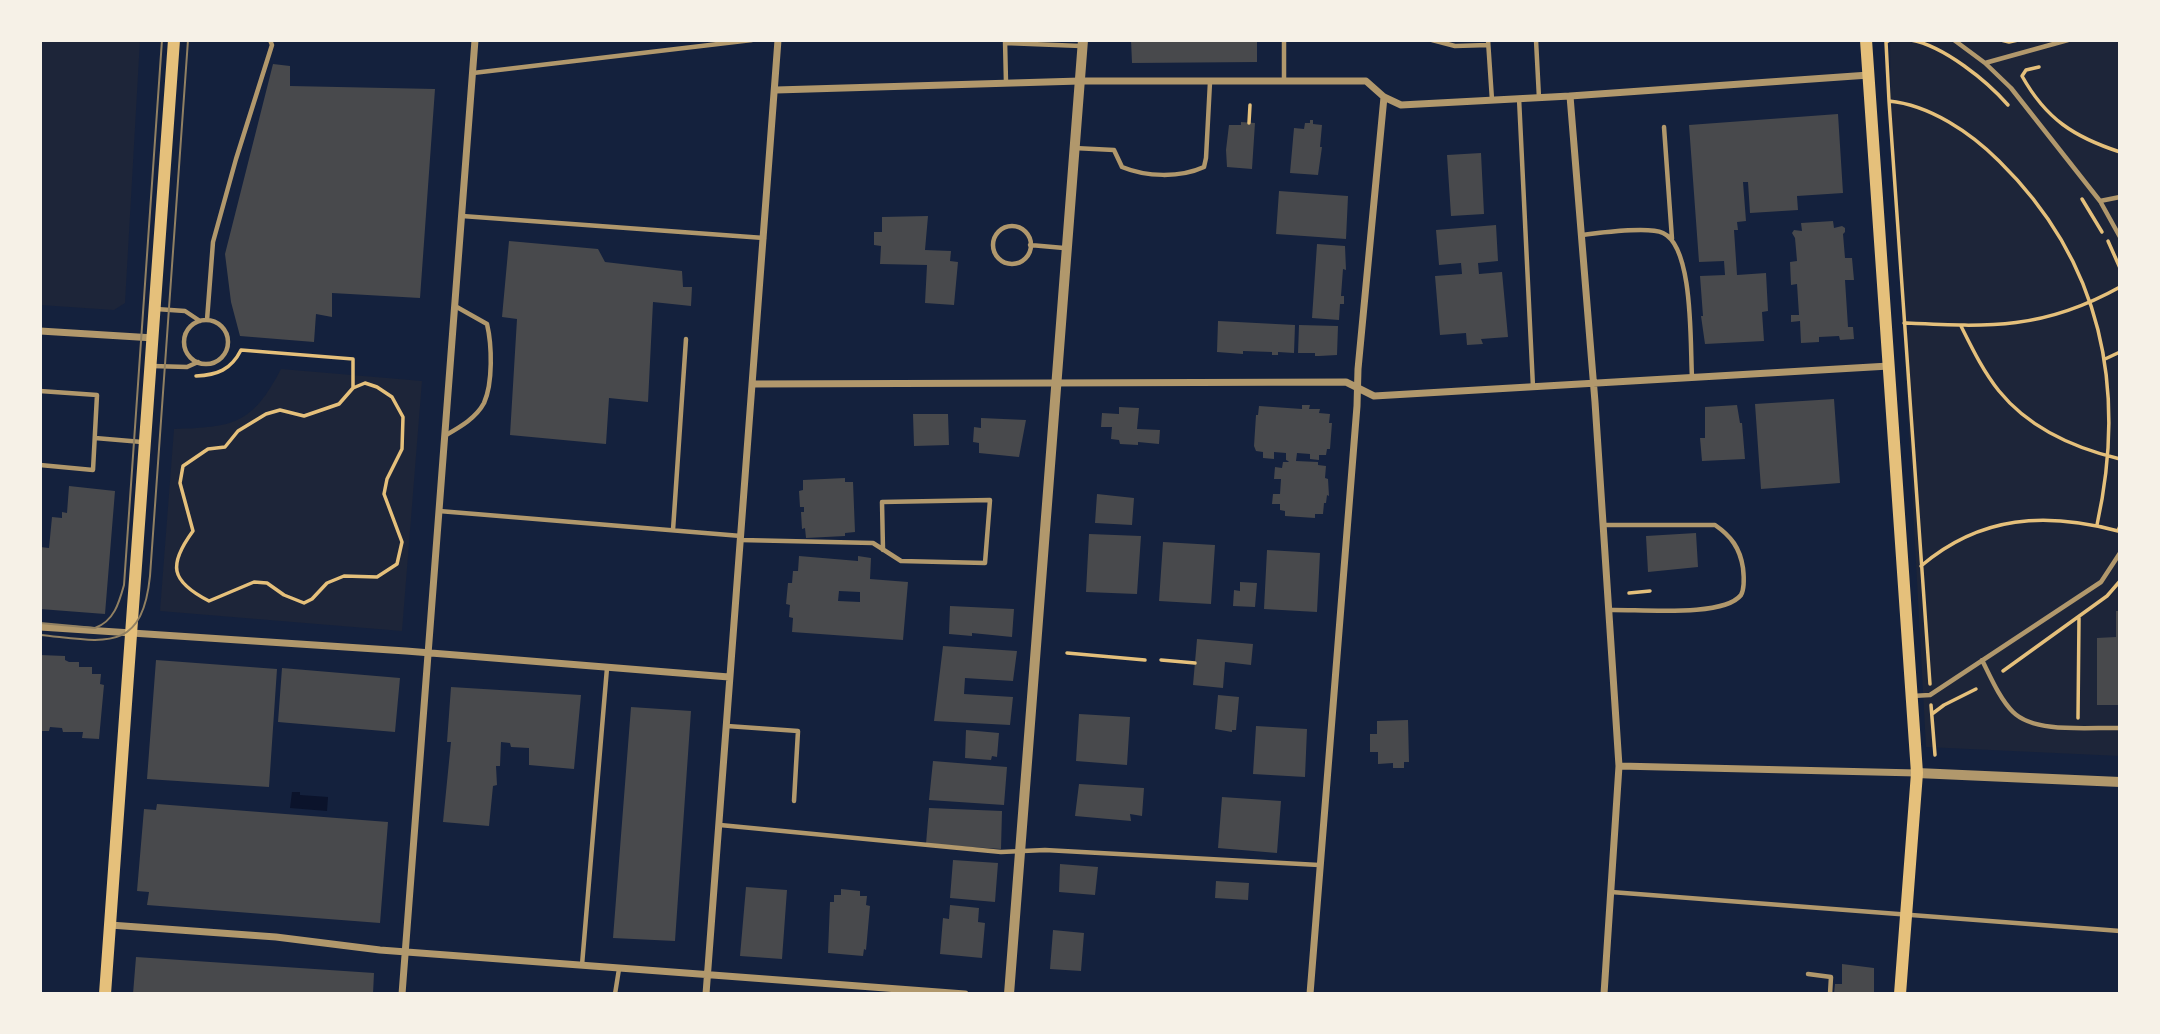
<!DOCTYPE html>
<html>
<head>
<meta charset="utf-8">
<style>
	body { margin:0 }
	#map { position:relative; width:2160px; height:1034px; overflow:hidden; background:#14213d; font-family:"Exo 2",sans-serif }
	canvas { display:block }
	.frame { position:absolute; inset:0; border:42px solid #f6f1e7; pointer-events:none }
</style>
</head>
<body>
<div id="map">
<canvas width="2160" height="1034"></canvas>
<div class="frame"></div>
</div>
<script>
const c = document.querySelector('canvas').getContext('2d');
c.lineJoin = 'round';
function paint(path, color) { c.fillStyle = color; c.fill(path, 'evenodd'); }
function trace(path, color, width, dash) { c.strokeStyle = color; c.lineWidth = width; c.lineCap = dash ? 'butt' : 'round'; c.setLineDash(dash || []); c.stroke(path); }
paint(new Path2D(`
	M40,40h100l-15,263 -11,7 -74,-5z
	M1890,40h230v716l-194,-9 -35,-645z
	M281,369l141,12 -20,250 -242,-20 14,-182c59,-2 78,-4 107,-60z`), '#1d2539');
paint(new Path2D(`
	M292,792h8v3l28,2 -1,14 -37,-3z`), '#0b132b');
paint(new Path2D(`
	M1131,40h126v22l-125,1z
	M273,64l17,2v20l145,3 -15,209 -88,-5v24l-16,-3 -2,28 -74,-6 -9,-34 -6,-48z
	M1838,114l5,79 -46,3 1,14 -48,3 -2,-31h-5l3,39 -9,1 1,8h-4l3,45 29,-2 2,38 -6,1 2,29 -59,3 -4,-28h2l-3,-40 25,-1 -1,-14 -25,1 -10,-137z
	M1310,120h3v4l9,1 -2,22h2l-4,28 -28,-2 4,-45 10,1 1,-6h5z
	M1241,122l14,1 -3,46 -25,-2 -1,-17 3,-25h12z
	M1481,153l3,61 -33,2 -4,-61z
	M1279,191l69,5 -2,43 -70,-5z
	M928,216l-3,34 26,1 -1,10 8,1 -4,43 -29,-2 2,-38 -47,-1 1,-18 -7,-1v-13h8v-15z
	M1833,221l1,7 8,-2 3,2v4l-2,2 2,24h7l2,22h-9l3,47h5l1,12 -14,1 -1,-4 -20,1v5l-18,1 -1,-22 -9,1v-7h8l-2,-31 -6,1 -1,-23 7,-1 -2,-23 -3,-5 2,-3 8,1 -1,-8z
	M1496,225l2,36 -20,2 1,11 23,-2 6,65 -27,2 2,5 -16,1 -1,-12 -26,2 -5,-59 27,-2 -1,-11 -22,2 -3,-35z
	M509,241l89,8 7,13 77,9 1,16h9l-1,19 -38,-4 -5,100 -39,-4 -3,46 -96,-9 7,-116 -15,-2z
	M1317,244l28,2 1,24 -3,-1 -2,27h3v8h-4l-1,16 -27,-2z
	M1218,321l77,4 -1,28 -16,-1v3h-6v-3l-29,-1v3l-26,-2z
	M1299,325l39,1 -1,29 -18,1h-4v-3h-17z
	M1834,399l6,84 -79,6 -6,-85z
	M1302,405h8l-1,4h11l-1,4 11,1 -1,9h3l-2,26h-3l-1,6h-7v5l-9,-1v-5l-13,-1 -1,8 22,1v3l8,1 -1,12 3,1 1,17 -2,-1 -1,8h-2l-1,11h-8v4l-30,-2v-5l-5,-1v-6h-8l1,-10h7l1,-15h-7l1,-12 7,1 1,-6h6l-1,-1 -2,-1v-7l-12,-1v7l-11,-1v-6l-7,-1 -2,-5 2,-31h2l1,-9 43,3z
	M1737,405l3,18h2l3,36 -43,2 -2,-23h5v-31z
	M1119,407l20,1 -2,21 23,1 -1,14 -21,-2v3l-18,-1 -1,-4 -8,-1 1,-12h-11l1,-14 17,1z
	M913,414h35l1,31 -35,1z
	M981,418l45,2 -7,37 -40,-4v-10l-6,-1 1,-15 7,1z
	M845,478v4h8l2,50 -10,1v3l-39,2 -1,-10 -3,1 -1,-17h3v-5h-4l-1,-16 4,-1v-10z
	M69,486l46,5 -10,123 -65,-5v-62l9,1 3,-31 10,1v-6l5,1z
	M1097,494l37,4 -2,27 -37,-2z
	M1696,533l2,34 -50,5 -2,-36z
	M1089,534l52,2 -4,58 -51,-2z
	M1163,542l52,3 -4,59 -52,-3z
	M1267,550l53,3 -3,59 -53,-3z
	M799,556l59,5v-5l13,2 -1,21 38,3 -5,58 -111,-8 1,-14 -4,-1 1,-12 -4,-1 2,-21h4l1,-12h5zM839,591l21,1v10l-22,-1z
	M1240,582l17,1 -2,24 -22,-1 1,-16 6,1z
	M950,606l64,3 -2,28 -40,-4v3l-23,-2z
	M2116,611h4v94h-23v-67l19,-1z
	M1197,639l56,5 -2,21 -26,-3 -2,26 -30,-3z
	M943,646l74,5 -4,30 -48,-3 -1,16 49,3 -3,28 -76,-4z
	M40,655l25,1v4l4,2h10v5h13v7h9l-1,10 4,1 -5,54 -17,-1 1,-6h-20l-1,-4 -12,-1 -1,4h-9z
	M156,660l121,9 -8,118 -122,-8z
	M282,668l118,10 -5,54 -117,-10z
	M451,687l130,8 -7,74 -45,-4v-17l-18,-1 -1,-4 -9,-1 -1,24h-4l1,19 -4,1 -4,40 -46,-4 8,-80h-4z
	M1218,695l21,2 -3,33h-4v2l-17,-3z
	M631,707l60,4 -16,230 -62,-3z
	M1079,714l51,3 -3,48 -51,-4z
	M1408,720l1,42h-5v6h-11v-5l-15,1v-12h-8v-18h7v-13z
	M1256,726l51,3 -2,48 -52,-3z
	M966,730l33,3 -2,24 -5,-1 -1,4 -26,-2z
	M933,761l74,6 -3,38 -75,-5z
	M1079,784l65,4 -2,28 -12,-2 1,7 -56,-5z
	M1222,797l59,4 -4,52 -59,-5z
	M157,804l231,18 -8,101 -233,-18 2,-13 -12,-1 7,-82 12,1z
	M929,808l73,3 -1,38 -75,-5z
	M953,860l45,3 -3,39 -45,-4z
	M1060,864l38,3 -3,28 -36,-3z
	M1216,881l33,2 -1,17 -33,-2z
	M746,887l41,3 -5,69 -42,-3z
	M841,889l19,2v5h7l-1,9 4,1 -4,44 -2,-1 -1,7 -35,-3 2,-51h4v-7h7z
	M950,905l29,3 -1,14 7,1 -3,35 -42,-4 3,-36 6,1z
	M1053,930l31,3 -3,38 -31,-2z
	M136,957l238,16 -1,21h-240z
	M1842,964l32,4v26h-40l1,-10h7z`), '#48494c');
trace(new Path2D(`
	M1890,40l-4,2 3,59 41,583
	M1911,40c33,6 76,41 97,65
	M2001,40l8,2 9,-2
	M2039,67l-13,3 -4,6c24,43 52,61 98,76
	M1889,101c41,4 82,32 110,60 103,101 128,227 98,364
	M1249,123l1,-18
	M2082,199l20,33
	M2108,241l12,27
	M1904,323c85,4 139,7 216,-36
	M1961,326c11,22 22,45 38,65 30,37 75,57 121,68
	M2105,359l15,-7
	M196,376c21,-1 35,-6 45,-26l112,9v29
	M365,383l12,4 15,10 11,20 -1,32 -15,30 -3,15 18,48 -5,22 -20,13 -33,-1 -17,7 -15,16 -8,4 -20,-8 -17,-12 -13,-1 -45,19c-39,-20 -41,-36 -16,-70l-13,-48 3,-17 25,-17 17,-2 13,-16 28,-17 14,-4 24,6 35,-12 14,-16z
	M1921,566c60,-51 125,-54 197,-35l2,-5
	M1629,593l21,-2
	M1067,653l78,7
	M1161,660l34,3
	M2003,671l104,-75 13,-15
	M1931,705l4,50
	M1932,714l12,-9 32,-16
	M2078,718l1,-100`), '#e5c07b', 3.5);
trace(new Path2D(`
	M1005,40l1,43
	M1432,40l23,6 33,-1
	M1488,40l4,60
	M1536,40l3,58
	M1954,40l31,23 26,25 89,113 20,36
	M1005,43l76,3
	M1985,63l83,-23
	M473,73l279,-33
	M1284,81v-41
	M1519,98l14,289
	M1664,127l8,112
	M1074,148l40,2 8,17c24,10 58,11 82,0l2,-9 4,-76
	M2100,201l20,-4
	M462,216l302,22
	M993 245a19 19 0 1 1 38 0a19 19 0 1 1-38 0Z
	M1582,235c17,-2 66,-9 81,-2 31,14 27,113 29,144
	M1030,245l34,3
	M156,309l29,2 15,10
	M207,320l6,-78 23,-83 36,-114 -2,-5
	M184 342a22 22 0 1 1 44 0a22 22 0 1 1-44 0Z
	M152,366l35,1 11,-5
	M40,391l57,4 -4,75 -53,-5
	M446,435c14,-8 30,-17 38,-32 9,-20 8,-58 3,-79l-32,-18
	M95,438l47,4
	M439,511l302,25
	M1604,525h111c16,11 25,23 28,43 1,9 2,20 -2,27 -18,23 -103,14 -132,15
	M673,530l13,-191
	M741,540l132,3 28,18 84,2 5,-63 -108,2 1,48
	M1982,660c9,18 18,39 31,52 22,22 78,15 107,16
	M1912,696l18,-1 171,-113 19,-29
	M727,726l71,5 -4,70
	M720,825l281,27 44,-2 274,15
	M1611,892l509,39
	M582,965l25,-297
	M1808,974l23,3 -1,17
	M615,994l4,-25`), '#b1986c', 4.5);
trace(new Path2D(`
	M776,90l304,-9h286l18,16 17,8 169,-9 299,-21
	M1570,96l25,306 24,364 -15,228
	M40,331l114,7
	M752,384l594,-2 28,14 515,-30
	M40,627l366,24 323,26
	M1619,766l298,7
	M110,925l166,12 104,13 585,44
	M402,994l73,-954
	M706,994l72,-954
	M1310,994l47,-588 1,-37 26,-272`), '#b1986c', 7);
trace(new Path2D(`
	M1917,773l203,9
	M1009,994l74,-954`), '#b1986c', 10);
trace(new Path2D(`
	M1866,40l51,733 -17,221
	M105,994l69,-954`), '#e5c07b', 12);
trace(new Path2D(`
	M40,623l55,5c19,-7 24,-25 29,-43l38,-545
	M40,635c63,6 102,20 110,-59l38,-536`), '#918062', 2);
</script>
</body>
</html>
